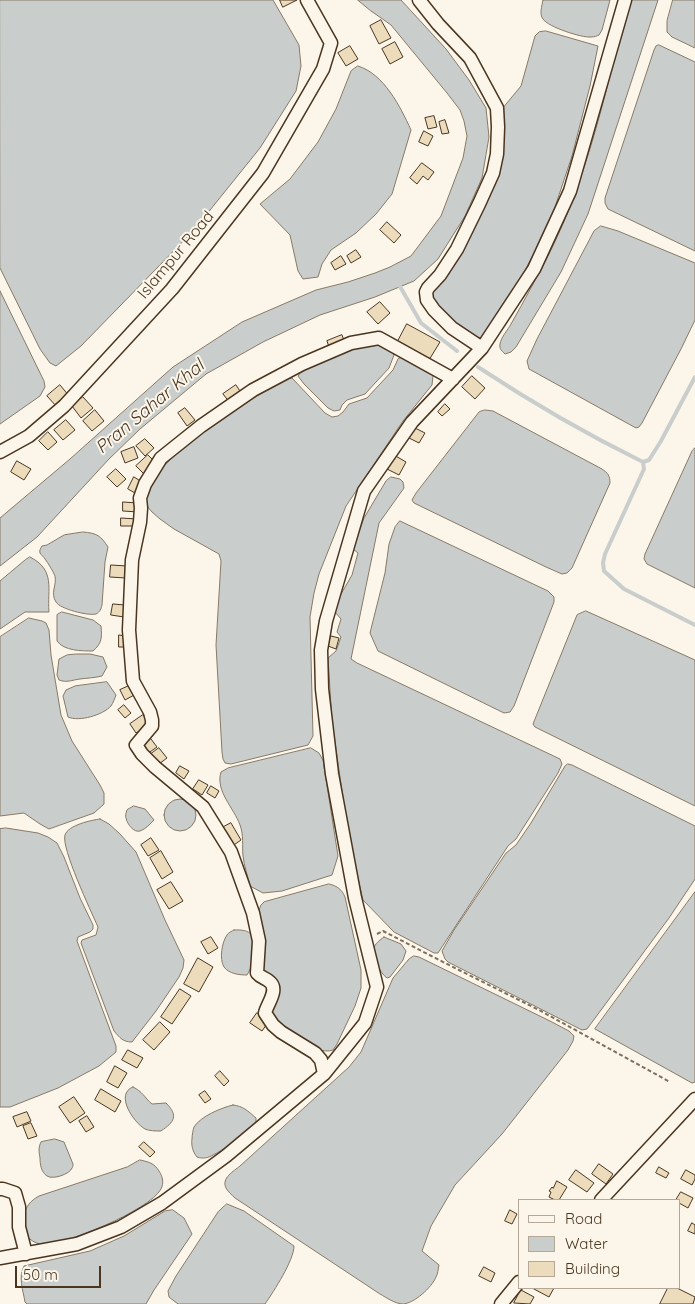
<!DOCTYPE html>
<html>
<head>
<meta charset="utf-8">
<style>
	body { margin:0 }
	#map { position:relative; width:695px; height:1304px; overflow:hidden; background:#fbf6e9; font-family:Quicksand,sans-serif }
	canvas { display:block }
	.legend { position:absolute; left:518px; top:1199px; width:162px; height:90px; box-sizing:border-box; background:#fbf6e9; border:1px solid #b4a999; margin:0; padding:6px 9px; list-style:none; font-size:15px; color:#4a3520 }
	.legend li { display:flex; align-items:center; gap:10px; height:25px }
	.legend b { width:25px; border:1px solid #b4a999 }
	.scale { position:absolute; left:15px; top:1266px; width:86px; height:22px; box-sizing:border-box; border:2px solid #4a3520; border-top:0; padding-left:6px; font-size:15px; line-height:18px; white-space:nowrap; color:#4a3520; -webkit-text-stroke:4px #fbf6e9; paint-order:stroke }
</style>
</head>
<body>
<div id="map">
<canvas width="695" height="1304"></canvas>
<ul class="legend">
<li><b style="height:6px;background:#fbf6e9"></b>Road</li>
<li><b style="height:14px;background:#c9cecd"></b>Water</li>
<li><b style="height:14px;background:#ecdcbc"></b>Building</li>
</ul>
<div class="scale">50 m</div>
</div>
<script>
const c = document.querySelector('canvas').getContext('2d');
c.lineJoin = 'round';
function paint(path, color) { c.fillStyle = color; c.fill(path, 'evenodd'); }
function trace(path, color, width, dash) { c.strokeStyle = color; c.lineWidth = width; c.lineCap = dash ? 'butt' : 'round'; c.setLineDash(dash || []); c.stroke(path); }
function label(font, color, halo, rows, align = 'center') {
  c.font = font + ' Quicksand,sans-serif'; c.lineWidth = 4; c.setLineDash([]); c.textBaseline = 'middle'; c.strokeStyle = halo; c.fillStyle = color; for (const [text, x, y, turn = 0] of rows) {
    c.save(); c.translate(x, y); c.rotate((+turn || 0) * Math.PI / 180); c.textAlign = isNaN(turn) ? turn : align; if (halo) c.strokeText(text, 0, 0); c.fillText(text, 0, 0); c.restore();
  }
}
const water = new Path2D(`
	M0,0h273l26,45 2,21 -5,25 -36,57 -66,82 -113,116 -25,20 -6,-3 -10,-14 -40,-81z
	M358,0h43l45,49 23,31 17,28 3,29 -7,41 -17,38 -27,43 -24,22 -39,16 -55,18 -57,27 -57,32 -66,55 -31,30 -72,78 -37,29v-48l70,-59 103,-92 69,-45 74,-32 32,-8 27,-9 15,-6 21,-11 30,-40 22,-58 4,-22 -3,-15 -4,-11 -13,-17 -56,-68 -7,-5 -13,-9z
	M543,0h67l-8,30 -3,5c-2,1 -5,2 -8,2 -9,1 -43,-10 -48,-18 -4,-5 -1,-13 0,-19z
	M629,0h29l-70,214 -27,58 -45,75 -5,5 -6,2c-3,-3 -6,-5 -5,-10 1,-7 8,-14 11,-20 13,-23 26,-47 38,-70 40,-80 58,-168 80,-254z
	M673,0h22v48l-23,-11 -5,-5v-11z
	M546,31l52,15 -8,40 -18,70 -24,72 -42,77 -25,33 -8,-1 -25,-17 -19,-25 46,-71 27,-115 19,-23 14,-50 4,-4z
	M659,45l36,17v189l-87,-42 -3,-6v-5l49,-148 2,-4z
	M358,66c26,8 42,40 53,64l-19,64 -16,20 -20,19 -25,17 -9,14 -4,13 -15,2 -5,-8 -8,-36 -30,-31 30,-25 28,-37 18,-33 15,-38z
	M601,226l17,5 77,32v57l-14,29 -39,74 -3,4 -3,1 -107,-59 -2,-8 10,-22 57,-108z
	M0,291l44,90 1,6 -5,9 -40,28z
	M372,344c10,1 17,2 22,11l-5,13 -24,26 -18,6 -5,5 -2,5 -6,1 -6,-3 -24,-24 -6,-8 2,-3 4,-4 51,-23z
	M403,357l28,14 2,5 -1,9 -29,36 -57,85 -27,68 -5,19 -4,24 3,119 -5,9 -77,19 -6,-1 -2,-4 -1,-7 -6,-107 5,-84 -2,-7 -45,-25 -14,-10 -8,-7 -6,-7 -1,-7 9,-22 37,-37 84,-55 10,-5 7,-1 33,35 7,4 6,-1 5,-4 6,-8 18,-6 26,-28 5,-11z
	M485,410l8,1 109,58c6,4 8,7 8,14l-38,85 -5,5 -5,1 -16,-7 -132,-64 -2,-3 4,-7 63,-81z
	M695,448v140l-48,-24 -3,-5 1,-5 47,-103z
	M391,477l9,2 3,3 1,6 -25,35 -28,136 6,4 203,96 2,5 -4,9 -42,66 -8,7 -70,107h-4l-40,-21 -31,-32 -14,-61 -17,-117 -4,-64 8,-7 5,-14 -4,-5 4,-13 -6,-7 2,-11 15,-26 6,-22 -5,-4 11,-31 22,-37z
	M400,521l148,70 6,6v5l-40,104 -4,6 -6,1 -126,-62 -8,-18 15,-60 4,-29 6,-17z
	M83,532c14,1 18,4 25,15l-3,15 -3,43c-1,4 -2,7 -6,9 -8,2 -36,-5 -40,-12 -6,-9 1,-17 -1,-26 -2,-5 -7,-13 -10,-17 -1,-2 -4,-4 -5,-6 -1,-3 1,-5 2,-7l5,-1 17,-10z
	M30,557c26,13 17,32 19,55h-24l-25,17v-48l25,-21z
	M586,611l109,49v146l-160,-79 -2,-3 44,-109z
	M62,612l31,8 8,6c1,12 1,17 -8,25 -11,0 -29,0 -36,-10v-26z
	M29,618l13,3 4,2 3,7 2,25 10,60 11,26 28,44 4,8v11l-10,9 -45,16 -9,-5 -16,-11 -24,3v-179z
	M77,654h13l13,3 4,10 -5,9c-8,2 -15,2 -22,3 -8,1 -13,4 -21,1l-2,-5 2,-16 8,-4z
	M107,682l9,13c-1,3 -3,8 -5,11 -8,9 -32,16 -43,11l-5,-21 3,-6 9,-4z
	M311,748l8,5 4,7 15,96 -6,19 -50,16 -19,2 -13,-7c-2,-10 -6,-20 -7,-30 -1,-11 1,-20 -3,-31 -6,-17 -25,-34 -19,-53l7,-4z
	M568,764l4,1 123,61v53l-26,39 -82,111 -5,1 -134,-68 -3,-3 -3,-8 12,-21 52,-77 10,-8 15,-22 34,-57z
	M164 815a16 16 0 1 1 32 0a16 16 0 1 1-32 0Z
	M134,806l11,3 9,11c-4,4 -8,9 -14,11 -6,2 -13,-7 -14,-13 -1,-2 0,-5 1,-8z
	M100,819l9,5 11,10 16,18 29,68 19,40 -1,8 -4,9 -23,34 -24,31c-9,0 -12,-4 -18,-11l-33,-88 1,-3 14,-5 2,-8c-7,-16 -37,-79 -33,-92 3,-10 27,-15 35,-16z
	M6,828l32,5 10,4 9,6 7,14 16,41 13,27v4l-3,3 -12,5 -1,4 39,105v6l-17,14 -41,22 -48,19h-10v-278z
	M329,884c9,2 13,6 16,13l16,73v18l-6,18 -18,38 -4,6c-19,7 -51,-24 -63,-37l4,-34 -10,-9 -2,-5 1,-16 -4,-39 2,-5 3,-3z
	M695,892v190l-3,1 -97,-54z
	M234,930c17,-1 22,5 20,21 -1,9 -2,16 -7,24 -7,0 -18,-1 -23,-8 -5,-8 -2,-25 3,-32 1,-2 5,-4 7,-5z
	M384,937l17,7 5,7 -3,9 -13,17 -3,1c-7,-5 -15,-20 -13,-29 0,-5 6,-9 10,-12z
	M414,956l5,1 131,64 19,10 5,5 -1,5 -5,9 -66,84 -47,51 -24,41 -9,25 17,14c-1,4 -1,9 -3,12 -4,10 -22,27 -34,27 -8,-1 -15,-6 -22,-10l-145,-96c-3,-3 -7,-6 -9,-10 -5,-10 8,-17 14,-22l109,-99 12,-15 32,-74 16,-19z
	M133,1087c10,5 11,10 19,17l14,-1c13,13 8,19 -5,28 -5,0 -12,0 -16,-2 -11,-6 -31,-35 -12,-42z
	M233,1105c10,1 15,6 23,13v5c-8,9 -32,27 -43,32 -5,3 -10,4 -16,2 -4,-5 -6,-11 -5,-18 0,-4 1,-9 2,-12 7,-11 27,-19 39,-22z
	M55,1139l9,3 9,22c0,2 0,3 -1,4 -2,6 -19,12 -25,8 -6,-4 -7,-12 -7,-18 -1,-6 -2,-10 1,-16z
	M140,1160c9,2 14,3 19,11 4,6 5,12 2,18 -11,21 -99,58 -121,55 -5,-1 -10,-4 -13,-8 -4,-17 -6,-30 12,-40l88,-29z
	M227,1204l17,7 50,35c0,14 -20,45 -29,58h-87l-9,-7 -1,-6 8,-15 42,-64z
	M173,1210l11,8 8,16 -38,56 -8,14h-119l-2,-2c-2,-12 -7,-25 -1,-36l66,-15 34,-15 41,-25z`);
paint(water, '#c9cecd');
trace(water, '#887966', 1);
trace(new Path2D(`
	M398,283l23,40 36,28
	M478,367c53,35 108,67 165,95l1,7 -39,85 -2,9 1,8 20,18 71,36
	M643,462l6,-2 12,-19 34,-64`), '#c9cecd', 4);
const building = new Path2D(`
	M280,0h17l-14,7z
	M381,20l10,18 -12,6 -9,-18z
	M395,42l8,15 -13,7 -8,-15z
	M350,46l8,13 -12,7 -8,-13z
	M434,116l3,11 -9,2 -3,-11z
	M445,120l4,13 -7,1 -3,-12z
	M424,131l9,5 -5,10 -9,-4z
	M422,163l12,9 -6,8 -5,-4 -6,8 -7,-6z
	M387,222l14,13 -7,8 -14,-13z
	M356,250l5,7 -10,6 -4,-7z
	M341,256l5,8 -11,6 -4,-7z
	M380,302l10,11 -12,11 -11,-12z
	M407,324l33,18 -11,18 -32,-17z
	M342,335l3,8 -15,7 -3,-9z
	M472,376l13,12 -10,11 -13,-12z
	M60,385l10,12 -13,10 -10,-11z
	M236,385l6,9 -12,9 -7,-9z
	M83,397l10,11 -12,10 -9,-12z
	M445,404l5,5 -8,7 -4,-4z
	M185,408l10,12 -8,6 -9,-13z
	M95,410l9,11 -12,10 -9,-10z
	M66,420l9,10 -12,10 -9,-10z
	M415,428l10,5 -6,10 -10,-5z
	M48,432l9,10 -9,8 -9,-9z
	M145,439l9,9 -9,8 -9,-10z
	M134,447l4,11 -13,5 -4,-11z
	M148,455l8,8 -12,11 -8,-8z
	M394,455l12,7 -7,13 -12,-6z
	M17,461l14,8 -7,11 -13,-8z
	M116,469l10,10 -9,8 -10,-10z
	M134,477l8,5 -7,11 -7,-4z
	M123,502l15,1v9l-15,-1z
	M121,518l16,1 -1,7h-15z
	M111,565l16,1 -1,12 -16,-1z
	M113,604l12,1 -1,12 -13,-2z
	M119,635l7,1 -1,11h-6z
	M331,636l8,2 -3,11 -8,-3z
	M131,685l5,9 -11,6 -5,-10z
	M124,705l7,8 -6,5 -7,-8z
	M143,715l7,9 -14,9 -6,-9z
	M151,739l6,8 -10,7 -6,-7z
	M159,748l8,10 -8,6 -8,-10z
	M180,766l9,5 -5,8 -8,-6z
	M199,780l9,5 -6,10 -9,-6z
	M211,786l8,5 -4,7 -8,-5z
	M231,823l10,17 -10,7 -11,-18z
	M151,838l8,12 -11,6 -7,-11z
	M161,851l12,21 -11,7 -12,-21z
	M171,882l12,19 -14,8 -12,-19z
	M211,937l7,11 -10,6 -7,-12z
	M198,958l15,9 -14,25 -15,-8z
	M180,989l11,7 -19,28 -11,-7z
	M257,1013l12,8 -7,10 -12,-8z
	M160,1022l10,10 -16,18 -11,-10z
	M128,1050l15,8 -6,10 -15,-8z
	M115,1066l12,7 -9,15 -11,-6z
	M220,1071l9,10 -5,5 -9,-10z
	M101,1089l20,12 -6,11 -20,-12z
	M205,1091l6,8 -6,4 -6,-8z
	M74,1097l11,16 -15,10 -11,-16z
	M27,1112l4,9 -14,6 -4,-10z
	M87,1116l7,11 -8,5 -7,-11z
	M31,1123l6,13 -9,3 -5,-13z
	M144,1142l11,10 -5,5 -11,-10z
	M599,1164l14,10 -7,10 -14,-10z
	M659,1167l10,6 -3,5 -10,-5z
	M576,1170l18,13 -7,9 -18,-12z
	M686,1170l9,5v4l-3,6 -11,-6z
	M557,1181l10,6 -8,13h-4l-6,-3 2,-5 -2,-1 3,-4 1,1z
	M681,1192l12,6 -5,10 -9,-5v-3h-3z
	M510,1210l7,4 -5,10 -7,-3z
	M692,1223l3,2v9l-7,-3z
	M484,1267l11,6 -4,9 -12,-6z
	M535,1288h19l-5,9 -15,-8z
	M668,1288h9l18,9 -2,7h-33z
	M521,1290l13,7 -4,7 -16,-1z`);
paint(building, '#ecdcbc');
trace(building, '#4a3520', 1);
const minor = new Path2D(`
	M419,0l19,24 32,34 27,50 1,19 -1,27 -4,19 -14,31 -22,45 -17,26 -12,13 -2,4 1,8 7,10 18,18 30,20
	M0,452l29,-16 35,-30 108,-117 91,-116 60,-104 8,-26 -24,-43
	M324,1074l-3,-14 -6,-7 -34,-21 -8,-7 -8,-12c2,-9 14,-23 5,-31 -4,-4 -9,-4 -13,-9l2,-32 -6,-28 -22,-61 -28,-45 -48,-40 -13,-13 -6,-9 16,-19v-6l-2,-8 -17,-31 -4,-51 3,-70 8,-38 1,-14 -1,-10 5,-14 16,-26 40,-32 52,-36 49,-26 49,-21 28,-5 74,41
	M0,1189h3l12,4 4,14v20l7,27
	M601,1200l94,-101
	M0,1258l77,-14 44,-17 41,-24 64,-47 98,-82 41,-51 12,-36 -22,-89 -23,-124 -10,-85 -1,-39 5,-29 38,-130 48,-69 70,-74 52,-79 36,-78 55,-191
	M501,1304l18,-22`);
trace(minor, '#4a3520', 15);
trace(new Path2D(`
	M377,934l6,-3 62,32 94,47 131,72`), '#7f6f5c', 2, [4, 2.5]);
trace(minor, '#fbf6e9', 12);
label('16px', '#4a3520', '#fbf6e9', [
	["Islampur Road",176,255,-50]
]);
label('italic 18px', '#4a3520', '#fbf6e9', [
	["Pran Sahar Khal",150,407,-40]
]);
</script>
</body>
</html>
